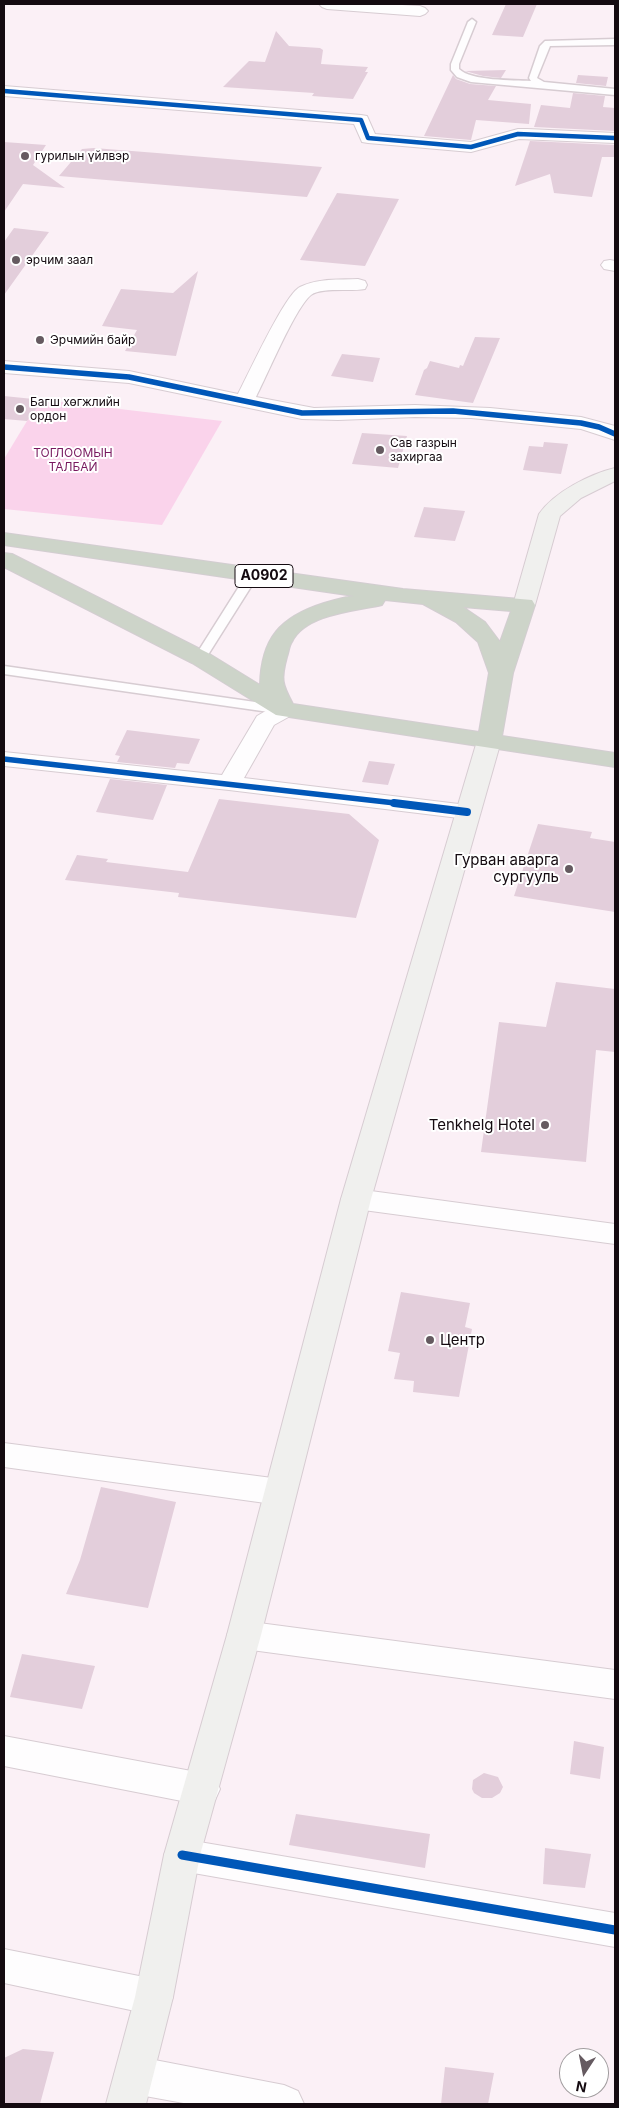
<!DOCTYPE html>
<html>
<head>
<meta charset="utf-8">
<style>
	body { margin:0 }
	#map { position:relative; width:619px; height:2108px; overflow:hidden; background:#fbf0f6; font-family:Inter,sans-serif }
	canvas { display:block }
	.frame { position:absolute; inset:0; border:5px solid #140a10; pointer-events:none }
	.north { position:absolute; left:559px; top:2048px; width:50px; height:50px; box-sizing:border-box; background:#fff; border:1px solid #a19d9f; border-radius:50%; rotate:191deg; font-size:14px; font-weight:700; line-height:20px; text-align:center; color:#140a10 }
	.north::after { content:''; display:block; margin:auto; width:18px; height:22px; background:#655a60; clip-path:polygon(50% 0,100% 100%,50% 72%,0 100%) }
</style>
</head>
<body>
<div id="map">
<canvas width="619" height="2108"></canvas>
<div class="frame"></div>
<div class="north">N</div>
</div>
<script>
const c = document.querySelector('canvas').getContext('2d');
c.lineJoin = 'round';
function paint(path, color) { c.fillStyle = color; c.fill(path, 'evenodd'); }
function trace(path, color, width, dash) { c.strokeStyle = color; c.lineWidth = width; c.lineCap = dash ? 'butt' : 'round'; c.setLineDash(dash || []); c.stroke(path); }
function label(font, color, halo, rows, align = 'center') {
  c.font = font + ' Inter,sans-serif'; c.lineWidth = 4; c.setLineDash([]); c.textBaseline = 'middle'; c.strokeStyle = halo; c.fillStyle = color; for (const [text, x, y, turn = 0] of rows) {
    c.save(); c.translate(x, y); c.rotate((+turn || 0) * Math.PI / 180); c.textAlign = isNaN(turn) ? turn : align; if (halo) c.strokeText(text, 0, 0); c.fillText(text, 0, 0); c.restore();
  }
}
paint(new Path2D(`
	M43,400l179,21 -60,104 -158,-16v-50l23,-38z`), '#fad3eb');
paint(new Path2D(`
	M506,4h31l-14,33 -31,-2z
	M276,31l13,15 31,2 3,2 -2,14 47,3 -3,5h3l-15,27 -41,-3 2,-3 -91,-6 26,-26 16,1z
	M506,70l-5,8 -18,-2 -18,-5z
	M453,75l3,4 14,5 26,2 -8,14 43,4 -2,20 -53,-4 -5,20 -47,-4z
	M578,75l30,2 -2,9 -30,-3z
	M573,93l32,3 -2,11 12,1v23l-81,-4 7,-22 29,3z
	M530,141l85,4v12h-13l-10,40 -38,-4 -4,-19 -35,12z
	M4,142l42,3 -13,20 32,23 -42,-4 -19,28z
	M94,148l63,5 165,14 -15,30 -248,-21 23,-27z
	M337,193l62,6 -34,67 -65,-6z
	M14,228l35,4 -45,63v-53z
	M198,271l-22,85 -51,-5 12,-21 -35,-4 19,-37 52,4z
	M475,337l25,1 -27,65 -58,-8 9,-25 3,-2 3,-7 29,7 1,-3 3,1z
	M342,354l38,4 -7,24 -42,-6z
	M4,396l39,4 -16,21 -23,-2z
	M362,433l45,3 -9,32 -46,-4z
	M544,442l24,2 -7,30 -38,-4 6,-24 14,1z
	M424,507l41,4 -10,30 -41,-4z
	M127,730l73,9 -11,25 -12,-1 -2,5 -58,-6 3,-6 -5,-1z
	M369,761l26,3 -7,21 -26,-3z
	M110,779l57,6 -14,35 -57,-8z
	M219,799l130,15 30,26 -23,78 -178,-21 1,-4 -114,-13 12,-25 31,4 -2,3 82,10z
	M538,824l54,8 -2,6 25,4v70l-101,-16z
	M556,982l59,7v63l-19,-2 -10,112 -105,-10 18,-130 47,5z
	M401,1292l69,11 -5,24 7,2 -13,68 -46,-5 1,-11 -20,-2 6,-26 -12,-2z
	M101,1487l75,15 -28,106 -82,-14 14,-34z
	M22,1654l73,12 -13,43 -72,-12z
	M574,1741l30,6 -4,32 -30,-5z
	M484,1773l14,4 5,10 -3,6 -8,5h-10l-8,-5 -2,-4 1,-9z
	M296,1814l134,20 -5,34 -136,-23z
	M545,1848l46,6 -6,34 -42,-4z
	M23,2049l31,3 -14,52h-36v-46z
	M445,2067l49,6 -6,31h-47z`), '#e3cedb');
const lane = new Path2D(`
	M472,19l4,3 -17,42v5c12,12 54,11 72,12l-2,-3 11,-32 5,-5 70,-2v6l-65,1 -13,32 7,4 71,7v6l-144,-13 -14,-5 -6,-7v-6l17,-42z
	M253,570l6,4 -53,84 -2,3h-8l-2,-3 53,-84z
	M4,666l279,40 6,4 -6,4 -279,-40z`);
const street = new Path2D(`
	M319,4h65l36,2 5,2 3,3 -3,3 -5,2 -93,-7 -5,-2z
	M4,86l357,29 6,1 8,18 96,8 47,-13h9l88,4v10l-96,-4 -48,13 -103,-9 -6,-1 -8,-18 -350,-28z
	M610,260l5,1v10l-11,-2 -3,-4 3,-4z
	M358,279l7,2 2,4 -2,4c-14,3 -43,-2 -54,6 -16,13 -44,81 -55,102l58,11 101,-3 75,3 91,9 34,9v14l-34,-11 -110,-11 -56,-1 -77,3 -36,-1 -173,-36 -125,-10v-12l125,10 109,23c10,-19 47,-100 62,-107 18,-9 39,-7 58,-8z
	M284,703l8,2 4,5 -4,5 -18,10 -30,53 223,27 9,2 3,5 -3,5 -9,2 -238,-29 -225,-24v-14l218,23 35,-59 19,-11z
	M356,1189l259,35v20l-259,-35 -10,-3 -5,-7 5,-7z
	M4,1443l276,36 12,4 4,9 -4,9 -12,4 -276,-38z
	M244,1621l371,49v29l-371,-50 -12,-4 -5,-10 5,-10z
	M4,1736l198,37 13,5 5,11 -5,11 -13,5 -198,-39z
	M182,1839l433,74v34l-433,-76 -13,-5 -5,-11 5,-11z
	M4,1949l150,30 14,5 5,13 -5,13 -14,5 -150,-32z
	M134,2056l150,29 14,6 6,13h-115l-55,-10 -14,-6 -6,-13 6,-13z`);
const secondary = new Path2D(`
	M615,468v13l-34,17 -21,18 -25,89 -3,5 -8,2 -8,-2 -3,-5 26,-91c15,-22 51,-40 76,-46z
	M489,734l8,2 4,5 -130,458 -110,436 -61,220 -27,142 -27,107h-40l29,-107 29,-142 63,-220 114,-436 136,-458 4,-5z`);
const highway = new Path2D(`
	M4,533l399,56 129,11 3,5 -22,68 -11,63 113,17v14l-339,-52 -84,-52 -188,-96v-14l8,1 196,99 52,32c1,-47 20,-68 64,-82 10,-3 20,-6 30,-7l-350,-51zM385,600l38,4 33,18 22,20 11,31 -10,59 -186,-28c-11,-20 -12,-25 -6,-47 2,-5 2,-11 5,-15 13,-28 64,-31 90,-37zM463,607l48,4 -11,31 -15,-20z`);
trace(lane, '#d7ccd2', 3);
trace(street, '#d7ccd2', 2);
trace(secondary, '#d7ccd2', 2);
trace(highway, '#d3cdd1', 2);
paint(lane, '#fefdfe');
paint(street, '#fefdfe');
paint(secondary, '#f0f0ee');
paint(highway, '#cdd4c9');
trace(new Path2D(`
	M4,91l357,29 7,18 103,9 47,-13 97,4`), '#0057b8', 4.5);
trace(new Path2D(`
	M4,367l125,10 173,36 151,-2 128,12 18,4 16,7
	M4,759l400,45`), '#0057b8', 5.5);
trace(new Path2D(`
	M394,803l73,9`), '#0057b8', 8);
trace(new Path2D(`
	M182,1855l433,75`), '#0057b8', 9);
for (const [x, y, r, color] of [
	[25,156,5,"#655a60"],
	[16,260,5,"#655a60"],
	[40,340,5,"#655a60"],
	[20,409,5,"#655a60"],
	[380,450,5,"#655a60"],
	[569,869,5,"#655a60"],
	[545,1125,5,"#655a60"],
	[430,1340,5,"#655a60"]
]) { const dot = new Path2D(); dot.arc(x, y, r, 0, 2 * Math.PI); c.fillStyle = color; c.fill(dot); trace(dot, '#fff', 2); }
label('12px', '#140a10', '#fff', [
	["гурилын үйлвэр",35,156],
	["эрчим заал",26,260],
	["Эрчмийн байр",50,340],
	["Багш хөгжлийн",30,402],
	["ордон",30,416],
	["Сав газрын",390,443],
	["захиргаа",390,457]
], 'left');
label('12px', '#78195f', '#fff', [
	["ТОГЛООМЫН",73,453],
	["ТАЛБАЙ",73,467]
]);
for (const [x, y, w] of [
	[264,576,58]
]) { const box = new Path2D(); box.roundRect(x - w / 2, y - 11.5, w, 23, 4); c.fillStyle = '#fff'; c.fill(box); trace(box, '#140a10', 1); }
label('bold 14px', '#140a10', null, [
	["A0902",264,576]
]);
label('15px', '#140a10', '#fff', [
	["Гурван аварга",559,860],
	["сургууль",559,877],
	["Tenkhelg Hotel",535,1125],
	["Центр",440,1340,"left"]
], 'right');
</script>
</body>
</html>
